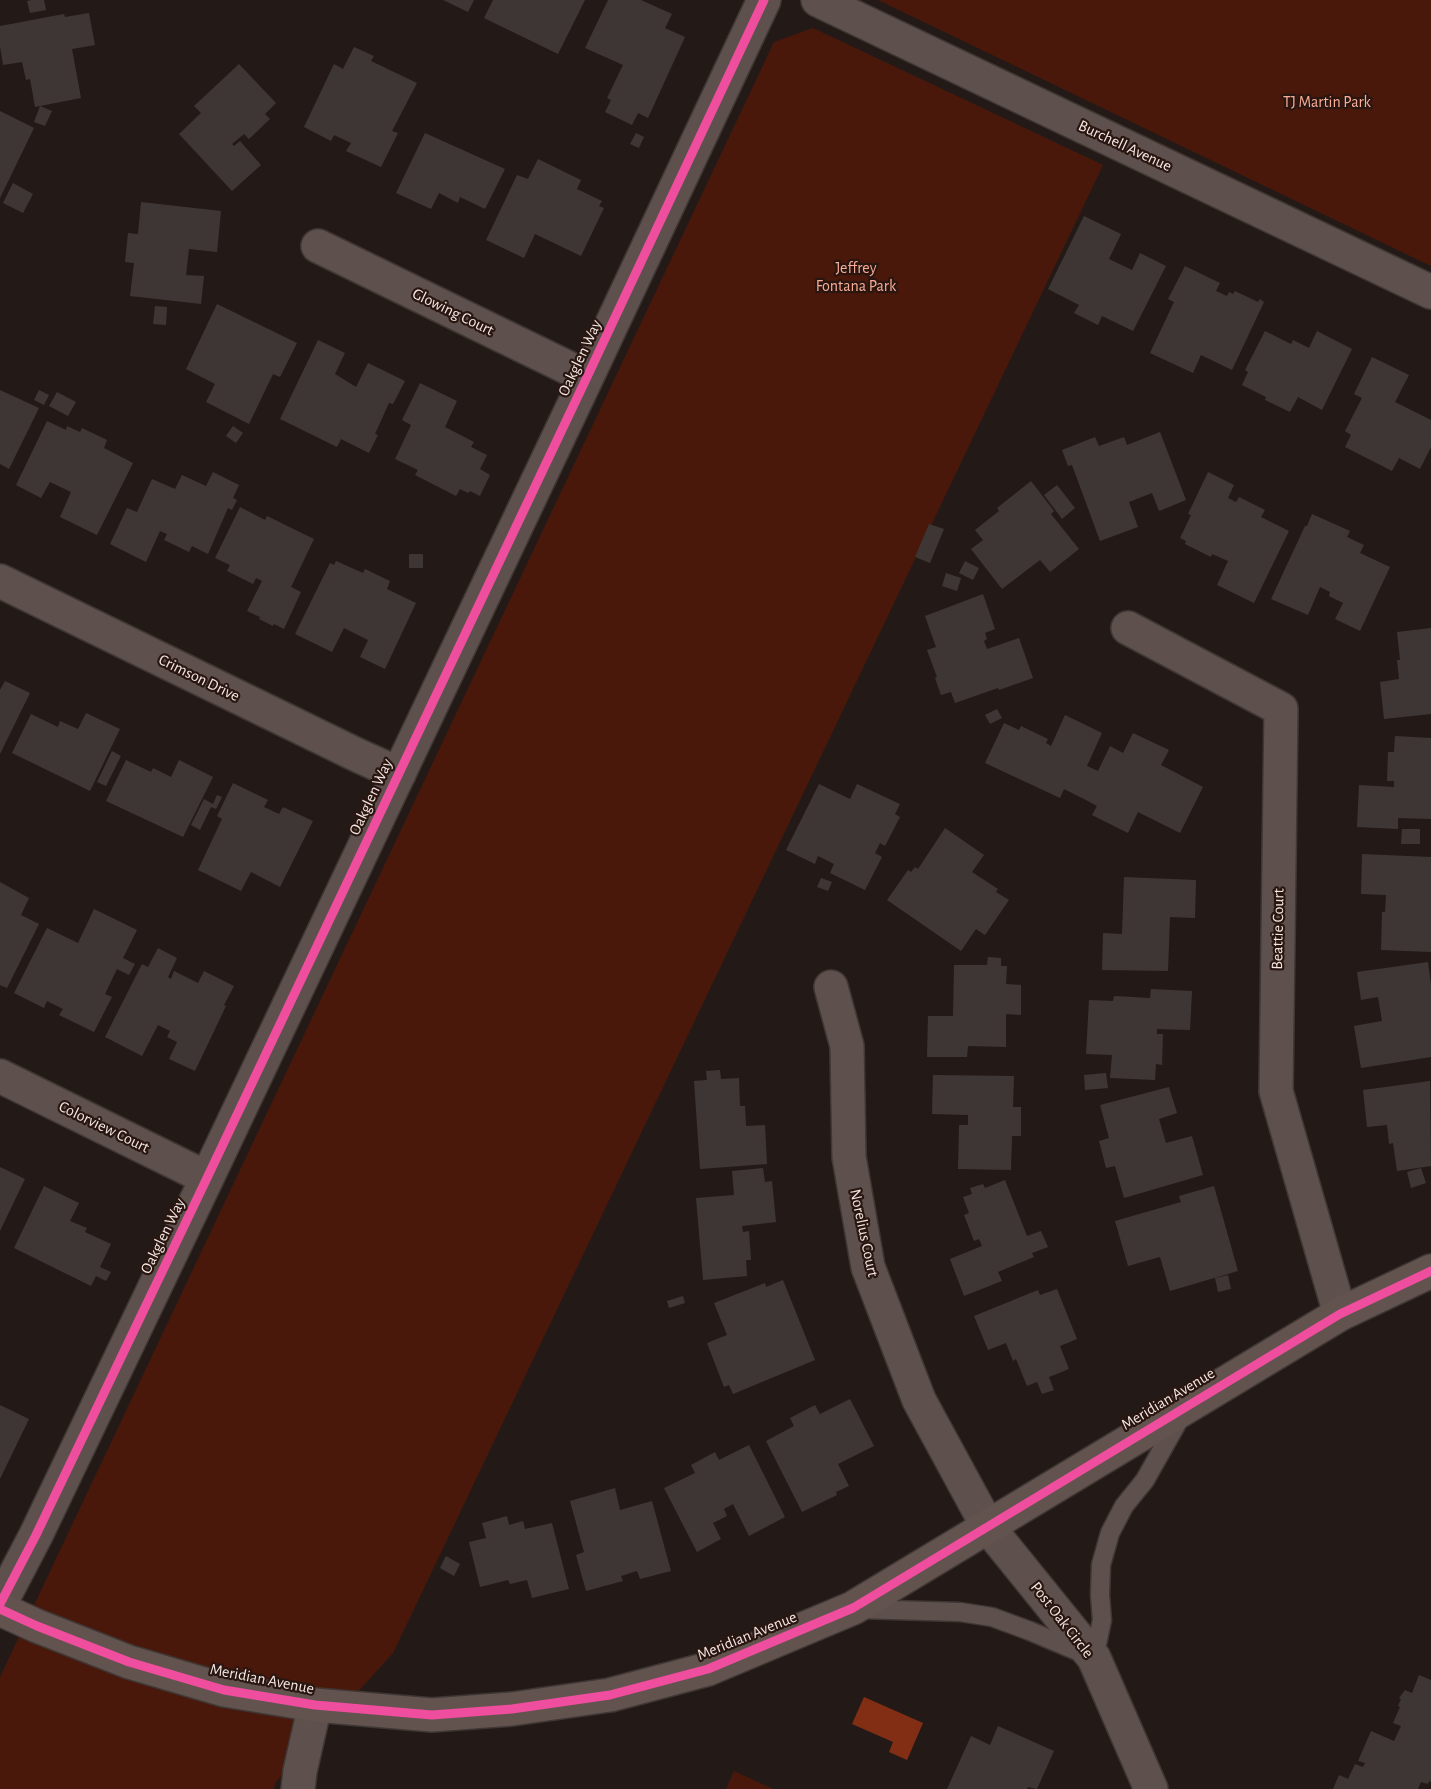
<!DOCTYPE html>
<html>
<head>
<meta charset="utf-8">
<style>
	body { margin:0 }
	canvas { display:block; background:#231a17 }
</style>
</head>
<body>
<canvas width="1431" height="1789"></canvas>
<script>
const c = document.querySelector('canvas').getContext('2d');
c.lineJoin = 'round';
function paint(path, color) { c.fillStyle = color; c.fill(path, 'evenodd'); }
function trace(path, color, width, dash) { c.strokeStyle = color; c.lineWidth = width; c.lineCap = dash ? 'butt' : 'round'; c.setLineDash(dash || []); c.stroke(path); }
function label(font, color, halo, rows, align = 'center') {
  c.font = font + ' "Alegreya Sans",sans-serif'; c.lineWidth = 4.5; c.setLineDash([]); c.textBaseline = 'middle'; c.strokeStyle = halo; c.fillStyle = color; for (const [text, x, y, turn = 0] of rows) {
    c.save(); c.translate(x, y); c.rotate((+turn || 0) * Math.PI / 180); c.textAlign = isNaN(turn) ? turn : align; if (halo) c.strokeText(text, 0, 0); c.fillText(text, 0, 0); c.restore();
  }
}
paint(new Path2D(`
	M878,0h553v266z
	M813,28l290,137 -710,1488 -118,130 -1,6h-274v-112l774,-1635z
	M734,1771l39,18h-47z`), '#49180a');
paint(new Path2D(`
	M864,1697l59,26 -16,37 -18,-8 4,-10 -41,-18z`), '#822e14');
paint(new Path2D(`
	M32,0h12l2,10 -16,3 -3,-12z
	M443,0h31l-6,12z
	M493,0h92l-27,54 -74,-36z
	M608,0h33l31,14 -7,14 20,9 -37,81 -10,-5 -6,12 -27,-13 6,-12 -4,-2 16,-33 -38,-17z
	M89,13l6,32 -23,4 9,49 -46,9 -5,-28 -4,1 -4,-18 -19,3 -3,-19v-20l64,-12 1,3z
	M354,47l20,9 -3,5 46,22 -25,48 6,2 -17,34 -35,-16 5,-8 -17,-8 -3,6 -27,-14 30,-63 9,5z
	M239,64l37,39 -11,11 5,5 -21,20 -5,-5 -12,10 2,2 6,-5 21,24 -29,26 -53,-57 22,-21 -7,-7z
	M40,106l12,5 -7,15 -11,-4z
	M0,111l34,17 -34,70z
	M425,133l80,36 -20,40 -25,-12 -2,6 -19,-10 -8,16 -35,-16z
	M636,133l8,4 -5,11 -9,-4z
	M538,159l43,21 -4,9 25,12 -3,5 5,2 -23,48 -46,-22 -11,24 -38,-18 31,-65 11,4z
	M13,183l20,11 -10,19 -20,-10z
	M141,202l80,9 -4,41 -28,-3 -3,26 18,1 -3,28 -71,-8 4,-33 -9,-1 3,-29 10,1z
	M1084,216l37,18 -12,25 23,11 8,-17 26,13 -33,65 -31,-15 -4,9 -24,-12 5,-8 -31,-16z
	M1185,266l35,17 -4,8 11,5 2,-4 4,2 2,-3 23,11 2,-3 4,3 -32,68 -31,-15 -8,18 -43,-20 24,-51 -6,-3z
	M217,304l80,39 -17,34 -7,-3 -24,50 -43,-22 9,-18 -29,-15z
	M155,306l12,1 -1,18 -13,-1z
	M1265,331l26,13 2,-4 16,8 8,-17 35,18 -30,61 -24,-13 -8,15 -25,-12 1,-3 -24,-12 6,-13 -3,-2z
	M318,340l27,13 -10,21 21,13 12,-24 37,18 -12,23 -4,-1 -14,31 3,1 -9,18 -28,-14 -4,8 -57,-28z
	M1372,357l37,18 -14,27 36,18v27l-11,22 -21,-11 -7,13 -47,-24 6,-12 -6,-4 17,-33 -8,-4z
	M420,383l37,18 -12,26 29,15 -3,5 16,8 -7,14 10,6 -10,21 -10,-5 -2,2 -8,-4 -4,7 -41,-21 3,-5 -23,-11 16,-34 -9,-5z
	M0,390l39,18 -30,61 -9,-5z
	M39,390l10,5 -5,10 -10,-5z
	M57,392l19,10 -8,14 -19,-10z
	M47,421l19,9 1,-4 13,6 2,-4 25,12 -3,8 29,15 -36,72 -37,-18 11,-25 -21,-10 -9,16 -25,-13z
	M233,426l10,7 -7,10 -10,-7z
	M1160,432l26,68 -27,11 -7,-18 -23,9 9,25 -38,14 -28,-76 -4,1 -6,-16 33,-13 4,9 25,-9 3,8z
	M213,472l26,13 -6,13 4,2 -5,10 -4,-2 -20,46 -16,-8 -3,6 -25,-12 3,-6 -7,-3 -14,31 -36,-18 17,-36 10,4 15,-33 23,10 7,-14 24,11z
	M1208,472l26,13 -6,13 8,4 3,-5 26,13 -4,7 28,14 -35,72 -37,-18 11,-24 -16,-7 -1,3 -26,-13 1,-3 -6,-3 11,-23 -3,-1z
	M1031,481l23,30 -3,3 28,35 -29,23 -10,-12 -38,29 -31,-40 12,-9 -8,-10 24,-19 -2,-3z
	M1057,485l18,23 -13,11 -18,-24z
	M240,507l25,13 2,-4 47,23 -23,48 10,5 -17,37 -10,-5 -1,2 -14,-7 1,-2 -13,-6 15,-30 -6,-3 -3,6 -26,-13 3,-6 -15,-7z
	M1312,514l38,17 -3,6 17,8 -4,8 30,14 -30,64 -25,-12 8,-16 -14,-7 1,-4 -10,-5 -12,28 -37,-16 34,-73h2z
	M929,524l15,5 -14,34 -15,-6z
	M409,554h14v14h-14z
	M336,561l27,12 2,-4 25,12 -3,8 29,14 -31,66 -25,-12 8,-17 -24,-12 -12,24 -37,-18 35,-71 4,2z
	M965,561l14,7 -6,12 -14,-7z
	M946,573l15,5 -4,13 -15,-5z
	M983,594l12,35 -10,4 2,6 -3,2 3,8 32,-11 14,40 -34,12 -1,-2 -43,15 -4,-11 -10,3 -6,-17 2,-1 -10,-27 9,-3 -11,-31z
	M1431,628v86l-47,5 -4,-37 19,-3 -2,-19h3l-3,-28z
	M5,681l25,12 -30,61v-64z
	M997,709l5,9 -12,6 -5,-9z
	M86,713l34,16 -30,62 -78,-38 19,-39 27,13 2,-6 18,8z
	M1065,715l37,18 -15,33 11,5 12,-25 13,7 10,-20 36,17 -8,15 42,22 -23,46 -42,-21 -10,21 -36,-18 5,-9 -13,-7 -20,-10 -4,9 -75,-35 19,-40 15,7 2,-4 27,13 -2,4 5,3z
	M1395,736l36,2v81l-33,-1v11l-41,-2 2,-42 35,2v-6h-7l1,-29h6z
	M112,751l9,5 -15,30 -9,-4z
	M126,760l25,12 2,-4 18,9 8,-17 34,17 -30,60 -77,-36z
	M233,783l35,17 -4,7 15,7 4,-7 30,14 -33,66 -29,-15 -10,19 -43,-21 24,-51 -5,-3z
	M819,784l31,15 7,-15 43,20 -5,10 5,3 -15,29 -5,-3 -5,10 7,4 -17,33 -35,-17 4,-9 -16,-8 -3,8 -29,-14z
	M217,795l5,2 -6,12 -5,-2 -11,23 -9,-5 13,-26 9,5z
	M945,828l39,27 -12,17 26,17 -2,3 13,8 -24,35 -9,-6 -15,22 -74,-51 21,-30 3,2 4,-5 3,2z
	M1402,829h18v15h-19z
	M1362,854l69,3v95l-50,-2 1,-38h3l1,-17 -25,-1z
	M1124,877l72,3 -1,38 -25,-1 -2,54 -66,-1 1,-37 19,1z
	M821,878l11,4 -4,9 -11,-4z
	M0,882l29,16 -8,17 18,9 -32,64 -7,-3z
	M94,909l43,21 -14,28 12,6 -6,11 -12,-6 -12,25 7,3 -18,35 -35,-17 4,-6 -16,-8 -3,7 -30,-15 33,-65 31,15z
	M158,948l19,10 -9,19 3,2 3,-8 24,12 6,-12 30,15 -10,19 2,1 -31,65 -26,-12 8,-17 -10,-5 3,-6 -12,-6 -16,31 -37,-19 37,-73 6,3z
	M988,957l13,1v8h6l-1,18 15,1v30l-15,-1v33l-38,-1 -1,11h-40l1,-41h25l1,-51h33z
	M1428,962l3,23v72l-70,11 -7,-42 28,-5 -4,-24 -17,3 -4,-28z
	M1151,989l41,2 -2,39 -33,-1v5h6l-1,31 -6,-1 -1,16 -45,-2 2,-23 -26,-1 3,-54 24,1 1,-5 36,2z
	M720,1070l1,9 18,-1 1,28h5l1,20 19,-1 2,39 -67,5 -6,-88 13,-1 -1,-9z
	M1106,1073l2,15 -23,2 -1,-15z
	M933,1075l81,1 -1,31h8v29h-9l-1,34 -53,-1 1,-44h9v-10l-36,-1z
	M1430,1081l1,85 -34,5 -4,-28 -4,1 -2,-19 -20,2 -4,-37z
	M1169,1087l8,26 -18,6 7,24 26,-7 11,39 -79,23 -9,-32 -9,2 -7,-27 10,-3 -9,-33z
	M0,1167l25,12 -25,52z
	M763,1168l2,14 7,-1 4,41 -34,4 1,6 6,-1 2,29h-5l1,16 -44,4 -7,-82 38,-3 -2,-24z
	M1421,1168l5,15 -15,5 -4,-16z
	M1005,1180l22,56 14,-5 7,16 -16,6 2,4 -36,15 4,9 -38,15 -14,-37 32,-13 -3,-7 -5,2 -10,-26 5,-2 -6,-16 9,-3 -2,-6 13,-4 2,4z
	M44,1186l35,17 -9,18 17,7 -2,4 26,12 -11,23 11,5 -5,9 -10,-5 -5,10 -77,-38z
	M1214,1186l24,85 -68,20 -10,-34 -32,9 -13,-45 66,-19 -2,-6z
	M1228,1275l3,14 -13,3 -3,-14z
	M783,1280l32,80 -82,34 -4,-9 -5,2 -17,-44 20,-8 -13,-32 51,-20 1,4z
	M1057,1289l20,50 -17,7 9,23 -20,8 5,13 -12,4 -5,-12 -10,4 -11,-27 -3,2 -7,-18 -18,7 -14,-34 64,-26 2,5z
	M683,1296l2,7 -16,5 -2,-7z
	M850,1399l24,47 -36,18 11,22 -13,6 1,3 -35,17 -36,-71 28,-15 -4,-8 25,-13 5,9z
	M0,1405l29,14 -29,60z
	M749,1445l36,72 -36,19 -16,-32 -9,5 3,7 -14,7 8,16 -24,13 -33,-64 31,-15 -4,-8 24,-13 4,8z
	M615,1488l5,22 32,-9 19,70 -31,8 -3,-8 -16,5 2,5 -37,10 -10,-36 8,-3 -14,-51z
	M507,1516l2,9 14,-4 2,8 27,-6 17,66 -37,9 -5,-18 -17,4 -2,-4 -28,7 -11,-45 17,-4 -4,-15z
	M446,1556l14,8 -6,12 -14,-8z
	M1419,1675l12,5v102l-2,-1 -1,3 -7,-2 -3,7h-85l6,-14 9,4 7,-15 8,3 2,-4 -7,-2 13,-30 23,10 7,-15 -8,-3 7,-16 -2,-1 3,-7 -2,-1 6,-8 7,3z
	M998,1726l56,25 -17,38 -9,-2 -1,2h-80l24,-53 19,9z`), '#3e3634');
const lane = new Path2D(`
	M858,1609l102,3 32,5 38,14 64,27 8,-38 -2,-25 1,-30 9,-32 14,-27 21,-26 36,-64`);
const street = new Path2D(`
	M818,0l613,292
	M318,246l269,131
	M0,581l357,174 42,19
	M1128,628l153,81 -5,382 64,223
	M831,987l16,59 2,111 19,110 51,133 69,127 106,131 57,131
	M0,1076l207,102
	M0,1604l36,-69 171,-357 380,-801 177,-377
	M298,1789l2,-18 15,-66`);
const secondary = new Path2D(`
	M0,1609l37,17 92,36 95,28 91,15 117,10 80,-6 98,-14 98,-26 145,-61 487,-294 91,-43`);
trace(lane, '#3f3734', 21);
trace(street, '#3f3734', 36);
trace(secondary, '#3f3734', 36);
trace(lane, '#5e514d', 18);
trace(street, '#5e514d', 33);
trace(secondary, '#63534e', 33);
trace(new Path2D(`
	M0,1604l36,-69 171,-357 380,-801 177,-377
	M0,1609l37,17 92,36 95,28 91,15 117,10 80,-6 98,-14 98,-26 145,-61 487,-294 91,-43`), '#ef4d9e', 9);
label('16px', '#faad97', '#291611', [
	["TJ Martin Park",1327,102],
	["Jeffrey",856,268],
	["Fontana Park",856,286]
]);
label('16px', '#f4e6e2', '#291611', [
	["Burchell Avenue",1125,146,25],
	["Glowing Court",453,312,26],
	["Oakglen Way",580,358,-65],
	["Crimson Drive",199,678,26],
	["Oakglen Way",371,797,-65],
	["Beattie Court",1278,929,-89],
	["Colorview Court",104,1127,26],
	["Norelius Court",864,1233,78],
	["Oakglen Way",163,1236,-64],
	["Meridian Avenue",1168,1399,-31],
	["Post Oak Circle",1062,1620,52],
	["Meridian Avenue",747,1636,-22],
	["Meridian Avenue",262,1679,11]
]);
</script>
</body>
</html>
